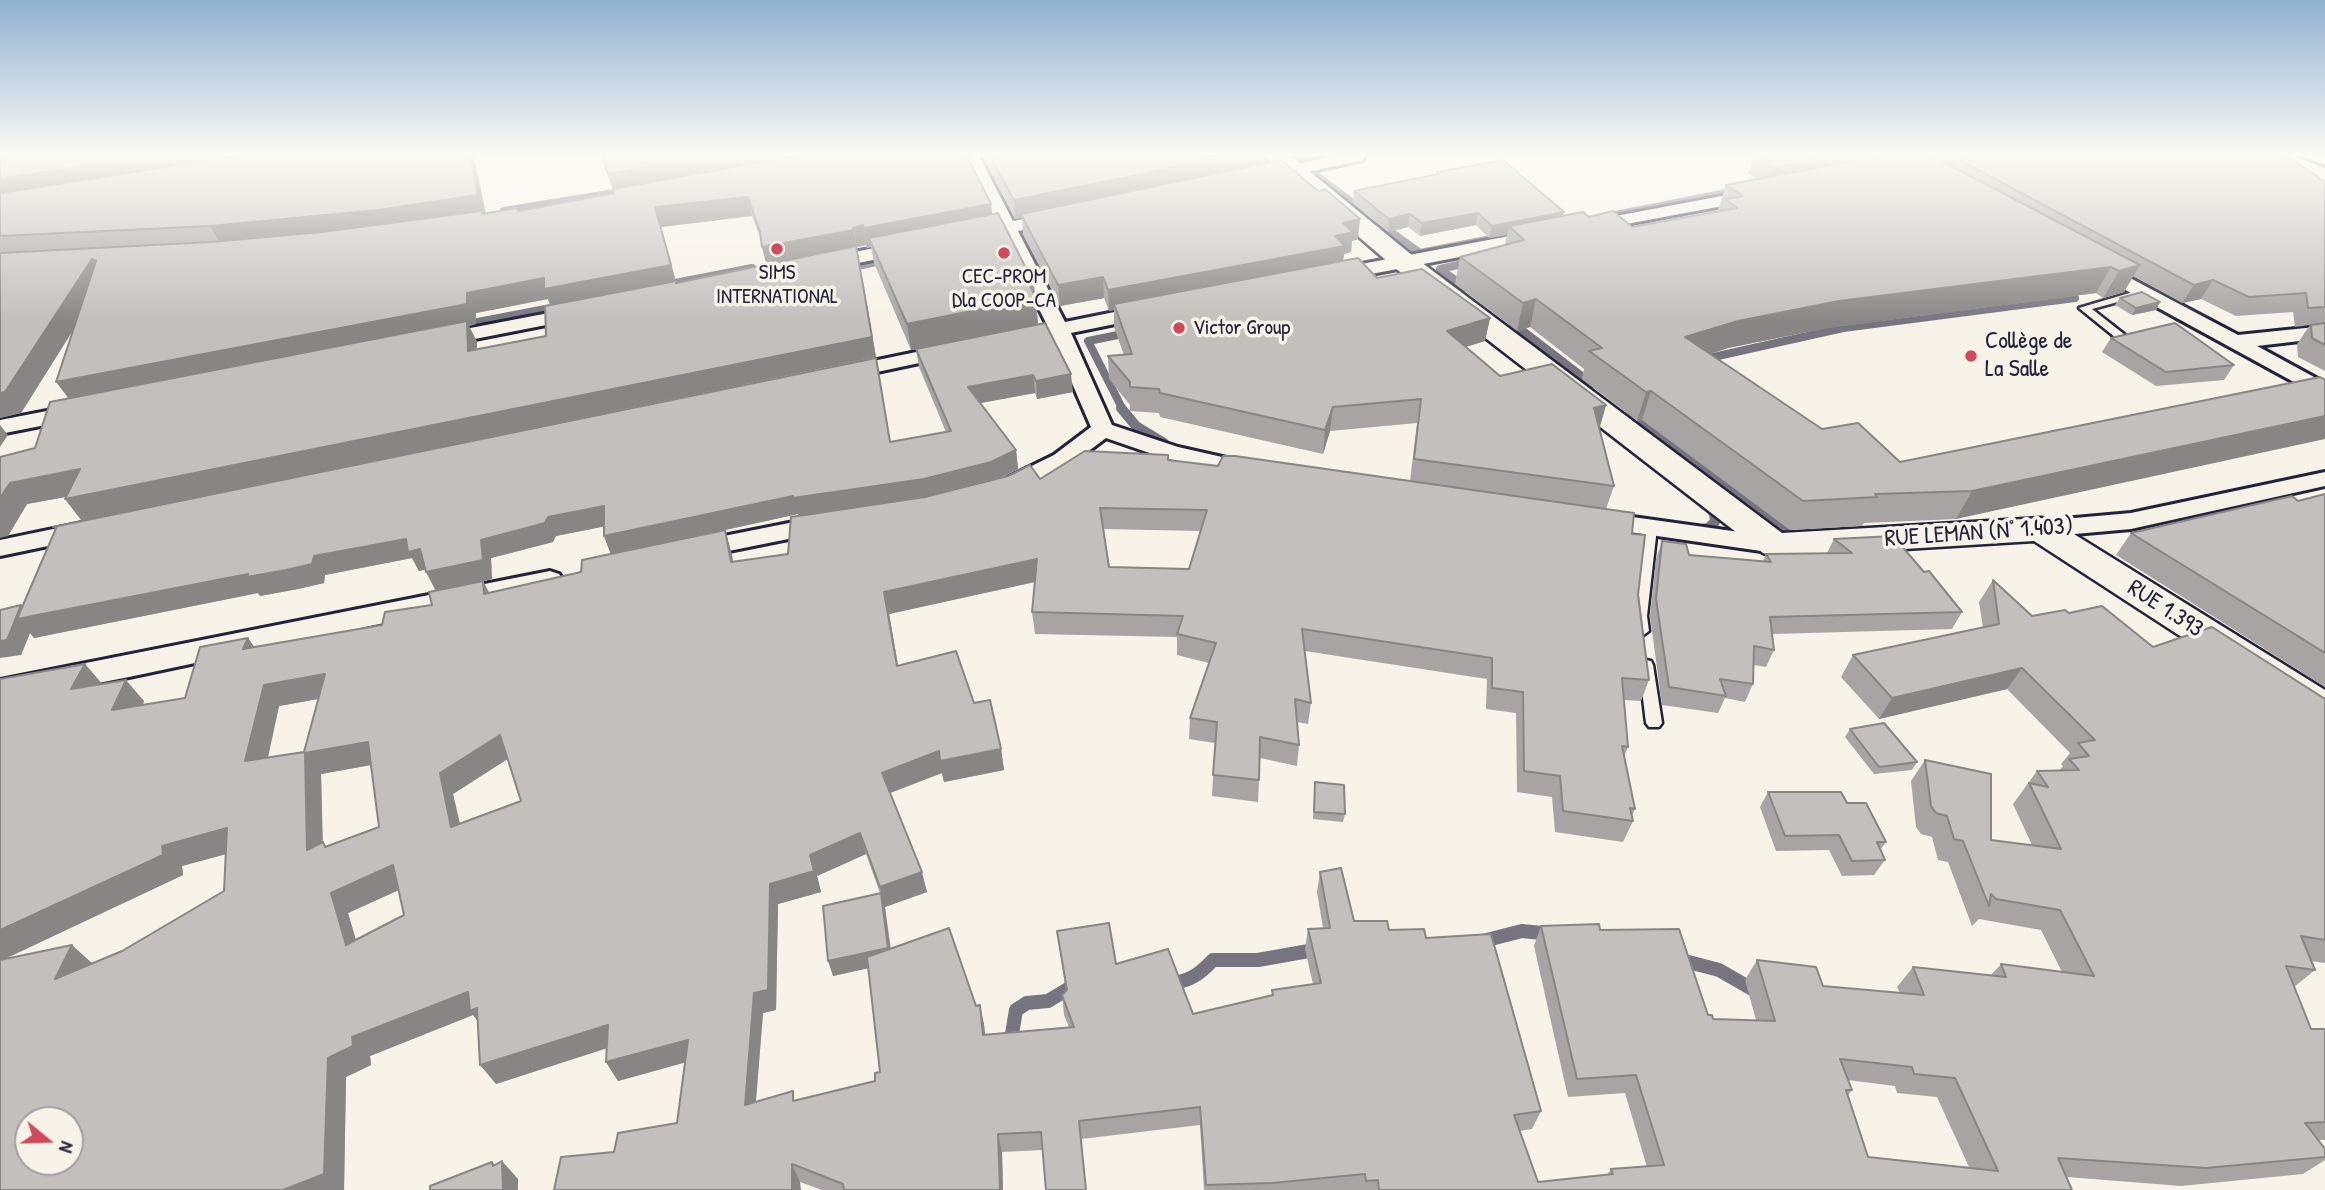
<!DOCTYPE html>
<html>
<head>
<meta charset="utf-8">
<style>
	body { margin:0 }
	#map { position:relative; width:2325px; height:1190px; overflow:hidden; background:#f7f3e8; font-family:"Patrick Hand",sans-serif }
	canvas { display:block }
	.north { position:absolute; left:14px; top:1106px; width:70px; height:70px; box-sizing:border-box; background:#f7f3e8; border:2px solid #a29fa3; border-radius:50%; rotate:109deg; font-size:19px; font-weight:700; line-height:28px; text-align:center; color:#22223b }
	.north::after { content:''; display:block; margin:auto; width:24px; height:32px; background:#d1495b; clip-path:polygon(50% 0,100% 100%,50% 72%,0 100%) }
</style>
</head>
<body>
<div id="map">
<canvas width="2325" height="1190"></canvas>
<div class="north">N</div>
</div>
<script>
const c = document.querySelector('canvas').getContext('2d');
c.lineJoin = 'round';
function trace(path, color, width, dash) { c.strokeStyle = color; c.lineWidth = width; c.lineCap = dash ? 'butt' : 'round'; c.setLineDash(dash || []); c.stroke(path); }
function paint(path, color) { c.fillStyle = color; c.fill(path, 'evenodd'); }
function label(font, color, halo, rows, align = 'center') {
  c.font = font + ' "Patrick Hand",sans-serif'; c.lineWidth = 7; c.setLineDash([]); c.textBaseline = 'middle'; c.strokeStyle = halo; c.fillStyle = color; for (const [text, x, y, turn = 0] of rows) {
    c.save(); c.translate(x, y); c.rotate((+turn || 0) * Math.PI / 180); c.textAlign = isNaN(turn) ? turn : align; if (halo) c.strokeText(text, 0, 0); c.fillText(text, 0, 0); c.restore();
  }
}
trace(new Path2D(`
	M1298,156l4,3 16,-3
	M1317,176l45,34
	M504,211l123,-20
	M1605,217l132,-26
	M1380,224l40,29 101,-20
	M847,268l39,-8
	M665,285l87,-17
	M1466,288l-26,-19 31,-7
	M1510,321l82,63
	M462,325l94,-18
	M1700,360l143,-32 232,-30
	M1123,410l-35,-69 40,-8`), '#76747f', 8);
trace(new Path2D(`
	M1121,408l15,18 28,17
	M1630,412l157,119
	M1697,530l11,-2 7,-6 -1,-9 -6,-7`), '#76747f', 10);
trace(new Path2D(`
	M1479,942l43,-11 30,3
	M1677,959l42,11 40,23
	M1168,984c21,-3 30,-8 45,-24h45l62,-11
	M1010,1046l6,-36 11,-7 21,-2 30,-18`), '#76747f', 14);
const lane = new Path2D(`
	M2143,289l5,3 -1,2 -55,15 37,29v4h-8l-42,-34z
	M1650,524l7,4 -10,88 2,15 -7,5 -7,-5 -2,-15 10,-88z
	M1646,660l5,1 2,4 9,58 -3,4h-10l-3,-4 -7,-58 2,-4z`);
const street = new Path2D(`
	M963,156h16l34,65 44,-8 9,5 -3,4 -45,9 47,91 84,-17 7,2 3,4 -3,4 -7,2 -78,16 41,92 66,22 84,19 4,5 -4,5 -8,2 -90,-20 -58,-20 -36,27 -59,29 -8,3 -8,-3 -4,-5 4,-5 59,-29 37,-28 -39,-90 -37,7 -7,-2 -3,-4 3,-4 39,-9 -45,-91 -31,7 -9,-6 2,-4 33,-7z
	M1334,156h31l-2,4 -93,20 -9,-5 3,-4z
	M1754,190l6,1 3,4 -3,4 -171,32 -9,-5 9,-5z
	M1541,230l9,6 -2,4 -213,41 -10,-6 10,-6z
	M906,242l9,6 -2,4 -90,18 -10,-6 10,-6z
	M2096,260l142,75 87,-9v12l-68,8 68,37v16l-236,-129 -3,-4 3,-4z
	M580,307l7,2 3,4 -3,4 -148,29 -7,-2 -3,-4 3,-4 7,-2z
	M950,345l7,2 3,4 -3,4 -113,24 -8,-1 -3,-5 3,-5 8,-1z
	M78,405l8,2 3,5 -3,5 -86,17v-14z
	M2325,472v14l-194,43 -90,8 -9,-2 -3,-6 3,-6 9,-2 90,-8z
	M1597,512l178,25 9,2 4,6 -4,6 -9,2 -187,-27 -3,-6 3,-6z
	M824,516l9,2 3,6 -3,6 -139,28 -9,-2 -4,-6 4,-6 9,-2z
	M87,522l9,2 3,6 -3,6 -96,20v-16z
	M550,571l9,3 4,6 -4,6 -430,91 -129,25v-22z`);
const secondary = new Path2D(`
	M1265,156h26l122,100 369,277 259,-15 12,3 272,169v35l-14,-4 -277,-180 -259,16 -12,-4 -368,-285z`);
const primary = new Path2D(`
	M2259,156h34l32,12v17l-63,-24z`);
trace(lane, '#22223b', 5);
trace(street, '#22223b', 6);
trace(secondary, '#22223b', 5);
trace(primary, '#22223b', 6);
paint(lane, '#f7f3e8');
paint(street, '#f7f3e8');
paint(secondary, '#f7f3e8');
paint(primary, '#f7f3e8');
paint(new Path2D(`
	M0,156l475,6 10,51 34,-2 95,-18 -13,-37 390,48 1,10 44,84 2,26 -127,26 -37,-87 -3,-16 -4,1 -1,-3 -9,2v3l19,107 -794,164 -17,-22 1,-2 -39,7 -19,32 27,-88 33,-49 6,-70 -53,84 -21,5zM752,216l10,26 5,23 -91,18 -15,-56zM548,299l2,6 -4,31 -69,14v-8l-8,-16 7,-2v-11z
	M982,156h285v7l91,76 -6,2 -1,11 -7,2 -1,7 34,17 113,40 -5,23 -19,6 34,29 106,29 -7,24 15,57 -8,23 26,25 17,146 -8,21 -17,-1 4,47 -4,9 11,53 -3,7 1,5 -10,21 -68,-10 -3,-35 -35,-5 -1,-79 -30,-4 1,-30 -182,-28 6,52 -3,21 -11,-2 2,23 -2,21 -37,-8 -2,44 -46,-6 3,-53 -26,-4 1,-21 19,-55 -32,-8v-18l-142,-3 -3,-22 3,-30 -146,32 9,52 76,37 27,46 3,21 -60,12 -2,-9 -52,20 37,99 -42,15 6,42 85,57 8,18 1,10 84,-7 -5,-12 -2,-20 4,-4 -9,-60 59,33 77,50 79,-18v-6l41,-6 -8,-35 3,-20 15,-1 -6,-36 3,-20 34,49 72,17 115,173 -9,18 -12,2 18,51 69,-7 4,-6 36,-2 -22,-74 -57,4 -34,-151 7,-20 59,4 113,89 43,1 -11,-40 12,-20 66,26 77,7 -3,-6 16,-20 78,8 10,-11 61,8 -21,-42 -62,-11 -7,7 -24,-64 -10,-2 -6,-23 -11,-3 -5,-7 -5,-46 14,-21 66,80 41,5 -19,-41 24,-33 23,-1 3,-4 -2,-2 9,-11 -63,-64 -128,30 -38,-42 12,-22 130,-28 -4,-25 14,-22 39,36 37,-3 84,34 172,52v264l-14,-2 4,9 -21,17 17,42h14v111h-7l7,9v11l-22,14 -122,12 -114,-9 5,13h-868l-4,-65 -119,14 -38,11 -41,2 1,38h-181l-22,-8 -186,-30 63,-29 8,-61 -67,19 -12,-19v-14l-110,36 -18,-63 -5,-6 -103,41 1,9 -25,12 -2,113h-344v-511l85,-15 17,20 42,17 -1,4 42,-7 69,-51 128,-22 50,-20 4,-14 -11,-21 -6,1 -7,-13 -87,17 -1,8 -26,6 -38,7 -2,-3 -224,45 -4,-5 -9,22 1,-48 924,-175 -27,-65 -3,-18 129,-26 28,69 -36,7 -2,-6 -55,10 36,47 2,19 -20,9 42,1 128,-19 50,6 192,15 7,-58 -87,8 -7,23 -163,-37 -1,-4 -29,-2v-6l-21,-26 -1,-23 16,-1 -10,-28v-17l-5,1 -5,-13 -44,8 -37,-72 -1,-16 -7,1zM798,514l-10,40 -55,8 -8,-32 -14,3zM604,526v10l7,18 -30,18 -92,21 -6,-12 9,-2 -1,-21 62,-16 3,-6zM1103,529l98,2 -12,38 -80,-2zM318,699l-14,53 -36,6 11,-52zM508,759l13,42 -61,22 -7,-29zM371,765l8,62 -52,20 -4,-5 -2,-68zM226,854l-2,37 -102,60 -29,12 -88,-4 178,-84 -1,-9zM866,854l14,39 -47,83 35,-8 12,104 -5,9 -78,19 -41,1 7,-88 13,-3 2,-106 43,-12 -4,-16zM398,890l6,25 -48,25 -8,-27zM1848,1080l47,6 2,7 40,4 32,70 -101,-10 -20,-62 4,-5z
	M1754,156l185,3 1,-3h347l38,26v189l-27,-14 -1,-13 13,-19 -15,2 -2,-15 -57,4 -35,-17 -19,4 -49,-27 -9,16 -21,6 -7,-5 -269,35 -99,20 -18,6 112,75 78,33 420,-85 -364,142 -92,4 -2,3 -72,4 -148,-110 -5,1 -55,-42 2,-10 -54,-42 -13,4 -62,-47 5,-27 45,-12 2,-10 -18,3 -13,-13 -56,11 -12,-9 -20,5 -35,-29 1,-12 83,-17v-2l127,40 -1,3 26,2 43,10 87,-16 -1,-1 8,-25 31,-6 -9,-6z
	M2120,298l40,4 -4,8 -24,5 -17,-10z
	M2111,338l123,27 -10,15 -68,6 -54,-34z
	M2325,494v193l-209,-132 15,-22 167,-32z
	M1834,539l90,33 38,40 -10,17 -180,5 2,16 -8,17 -12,-2 -1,19 -8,18 -20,-4 -7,15 -56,-8 -12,-89 6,-57 6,-18 27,14 74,6 3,-7 61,-1z
	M1850,729l67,33 -5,8 -38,4 -29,-37z
	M1315,782l30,32 -2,8 -30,-3z
	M1768,792l118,50 -6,8 5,10 -11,15 -32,1 -13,-26 -53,1 -16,-44z`), '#a7a4a3');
paint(new Path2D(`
	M144,156h125l-269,44v-21z
	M470,156h2l3,6 11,52 -265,31 -11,-19z
	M708,156h108l-202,37 -6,-19z
	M1230,156h37l-1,11 -245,47 1,4 -7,1 -1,-19z
	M1837,156h69l-140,30 6,-18z
	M748,197l4,19 -91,11 16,58 -125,24 -4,-10 -72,14v11l-7,2 8,16v30l-9,-21 -396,52 -16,-21 411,-89 188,-86z
	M991,204l2,19 -124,15 2,9 -4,1 -3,-20z
	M1564,212l-3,13 -52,1 -2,9 -18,3 3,-12z
	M1478,213l-2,12 -56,11 2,-13z
	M1410,214l-2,13 -20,5 1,-13z
	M1360,219l-2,20 -6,2 -1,11 -7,2 -2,12 -228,38v6l-5,1 -1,-21 227,-54 8,-13z
	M863,225l3,20 -9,2 -4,-19z
	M854,230l22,127 -794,164 -17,-22 702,-232 -5,-20z
	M92,259l13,20 -84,134 -21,5v-25z
	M2140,265l-16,27 -21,6 16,-27z
	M2111,267l-15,26 -269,35 -99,20 -52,17 9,-28 53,-16 101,-20z
	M1103,277l1,21 -44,8 -2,-21z
	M2213,280l-12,19 -19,4 12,-18z
	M1029,284h5l4,40 -127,26 -4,-26z
	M1536,299l-6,28 -13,4 6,-28z
	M2160,302l-4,8 -24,5 4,-7z
	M1490,318l-5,23 -43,13 5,-23z
	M1071,374l2,18 -36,7 -1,-18z
	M1033,375l2,18 -65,12 -2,-18z
	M1651,391l-9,29 -5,1 9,-29z
	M1606,405l-7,25 -5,-22z
	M1333,407l-3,24 -7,23 2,-24z
	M2325,416v23l-369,80 16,-28z
	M0,425l8,10 -8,12z
	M1016,450l2,19 -25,12 -66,16 -129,20v-3l-187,41 -7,-19z
	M80,469l17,22 -70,13 -19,32 -8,2v-40l10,-15z
	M604,506l8,19 -56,11 -3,6 -62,16 1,21 -9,2 11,21 -58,-11 -10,-19 55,-32 67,-23z
	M725,530l6,21 7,32 -7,-21z
	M406,539l14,10 11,19 -12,3 -7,-13 -87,17 -1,8 -26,6 -38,7 -2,-3 -224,45 -4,-5 -9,22 -21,3v-17l21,-36 9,11 284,-60z
	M1037,559l2,22 -150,33 13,73 -18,-95z
	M248,638l15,21 -20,-10z
	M85,664l18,21 -32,4z
	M2022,668l-15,21 -128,30 13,-21z
	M325,674l15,21 -61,11 -17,77 -17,-22 19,-76z
	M126,680l18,21 -13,30 -19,-21z
	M500,735l12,21 -59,38 12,54 -14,-21 -11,-54z
	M368,742l14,21 -61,11 2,97 -16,-21 -2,-97z
	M1001,749l3,21 -60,12 -2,-9 -55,21 -5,-21 57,-22z
	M227,828l18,21 -63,17 1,9 -183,86v-31l162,-84z
	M860,833l6,21 -49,22 4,16 -43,12 -2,106 -13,3 -9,110 -9,-18 9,-112 16,-109 40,-29z
	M393,865l15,21 -60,27 15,52 -17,-20 -15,-52z
	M922,872l5,20 -42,15 7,56 -59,13 -5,-15 53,-68 -1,-6z
	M72,945l22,20 -39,14z
	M468,992l15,20 2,18 -12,-15 -103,41 1,9 -25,12 -2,113h-61l45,-132 24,-21z
	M980,1005l4,19 3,30 -4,-19z
	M608,1025l12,19 -124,40 -16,-19z
	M688,1040l10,19 -80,22 -12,-19z
	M998,1134l4,18 1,38h-3z
	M502,1161l16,18v11h-15l-11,-28 11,12z
	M792,1164l8,18 1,8h-9z`), '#888684');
const building = new Path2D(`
	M0,156h144l-144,23z
	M236,156h234l8,39 -100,15 -168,16 -210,10v-43z
	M602,156h106l-100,18z
	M795,156h172l24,48 -127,24 -1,-3 -10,3 1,2 -92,17 -2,-15 -12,-35 -93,10 16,58 -127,24v-11l-77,15v11l-411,78 40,-121 -4,-2 -87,133 -5,1v-140l211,-11 111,-10 159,-21 1,3 35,-6 1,3 96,-18 -1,-4z
	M990,156h240l-216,44z
	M1754,156h83l-65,12z
	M1880,156h52l208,109 -21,6 -8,-4 -272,34 -101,20 -53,16 137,92 36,-6 42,39 420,-85 5,3v36l-353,75 -97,3 2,3 -74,4 -152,-110 -5,1 -57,-41 13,-3 -66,-49 -13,4 -63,-46 64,-17 -15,-14 74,-14 6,5 24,-6 19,16 105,-19 -12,-9 18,-3 -17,-11z
	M1952,156h335l38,26v125l-17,1 -2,-15 -57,4 -36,-17 -19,5z
	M1281,160l37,31 7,-2 35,30 -17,4 10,9 -18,4 10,10 -237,44 -5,-13 -45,8 -37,-71z
	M1503,160l61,52 -72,14 -14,-13 -56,10 -12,-9 -21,5 -35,-28 85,-17 -2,-2z
	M998,213l36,71h-5l7,14 -129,26 -38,-86z
	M856,246l16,91 -807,162 15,-30 -70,14 -10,15v-41l35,-9 15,-46 417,-81 1,30 78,-15 -1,-30 131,-25v2z
	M1358,258l19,20 45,-9 68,49 -43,13 53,45 52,-12 54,41 -12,3 20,78 -200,-27 7,-60 -88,8 -8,23 -165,-37 -1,-4 -29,-2v-5l-22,-26 24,-2 -18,-50z
	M2142,292l18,10 -24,6 -16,-10z
	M1045,323l26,51 -35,7 -3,-6 -65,12 48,63 -25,12 -67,17 -131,19v-2l-189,40v-30l-56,11 -3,6 -64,17 2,20 -57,12 -6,-23 -12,3 -2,-13 -92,17 -2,8 -26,6 -39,7 1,-3 -231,45 40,-93 -4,1 823,-169 14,84 61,-11 -35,-82z
	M2175,323l59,42 -68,7 -55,-34z
	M2325,323v22l-13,-7 -1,-13z
	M1085,451l83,4v5l50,6 5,-10h12l399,57 -2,21 13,1 -7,60 11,85 -27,-2 6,69 -6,-1 13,63 -5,-1 3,13 -70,-10 -3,-35 -36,-5 -1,-79 -31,-4v-30l-190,-29 9,74 -16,-4 4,46 -39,-8 -1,43 -46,-5 4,-53 -27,-4 26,-75 -39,-9 6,-18 -151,-4 5,-53 -153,33 13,74 59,-15 18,52 16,-3 11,49 -61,12 -1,-10 -57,22 40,99 -42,15 -20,-54 -50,22 4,16 -44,13 -2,106 -14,3 -9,112 48,-14v10l82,-20v-8l5,-1 -13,-115 82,-29 27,78 4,-1 3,30 91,-8 -12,-32 5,-5 -10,-59 52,-8 7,41 52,-15 25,65 80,-19 -1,-5 49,-7 -13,-54 22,-1 -10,-56 21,-4 13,53h33l2,9 35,-1 2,9 65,-4 50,177 -27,4 24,67 75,-8 -2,-5 53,-4 -28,-90 -59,4 -36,-153 58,-2 1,6 79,-1 29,86h4l1,4 62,2 -18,-61 59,7 7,19 101,9 -11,-28 93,10 -5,-13 93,12 -34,-66 -64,-11 -5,-5 -2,12 -26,-65 -9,-2 -7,-23 -11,-3 -5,-7 -6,-46 66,14v66l70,9 -32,-66 19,4 -11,-16 42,-1 -10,-11 20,-3 -11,-13 17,-3 -73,-72 -130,30 -39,-43 146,-31 -6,-44 39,36 33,-6 4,3 33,-7 51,41 59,-20 113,72v241l-24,-4 14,34 -29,-4 25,63h14v93l-20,1 20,26v8l-119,11 -148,-10 14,32h-693l-1,-10 -12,1 -1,-7 -93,9 -66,2 -6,-78 -121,14 7,69h-40l-5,-58 -43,2 2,56h-156l-1,-6 -51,-20v26h-238l7,-33 53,-5 4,-19 59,-10 11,-83 -82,22 2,-37 -128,40 -3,-57 -7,3 -2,-19 -116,45 1,9 -25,12 -4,116 -41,16h-283v-230l72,-15 -17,34 67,-28 102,-60 3,-63 -65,18 1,9 -163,75v-251l85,-15 -14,25 55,-9 -14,30 73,-12 15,-51 48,-9 -5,11 139,-24 3,-13 47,-7 -3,-13 54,-11 1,13 97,-22 1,-12 143,-30 6,32 57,-8 3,-37 134,-20 83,-21 22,-11 10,14zM1100,508l107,2 -18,59 -80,-2zM325,674l-21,78 -59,9 19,-76zM500,735l21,66 -70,26 -11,-54zM368,742l11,85 -54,20 -2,-5 -16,8 -2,-97zM393,865l11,50 -58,30 -15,-52zM1840,1059l72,8 2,7 41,4 43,93 -130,-14 -22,-67h6zM28,1120h42v42h-42z
	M2325,494v159l-194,-120 161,-37 6,5z
	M1893,536l31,36 5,-1 33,41 -192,5 4,33 -20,-4 -1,38 -33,-5 6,17 -57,-9 -13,-88 6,-58 24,3 3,11 82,7 -5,-8 86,-1 -18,-14z
	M21,605l-14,35 -7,1v-31z
	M1884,723l33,39 -38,5 -29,-38z
	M1315,782l29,3 1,29 -31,-2z
	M1768,792h73l6,11h19l20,39h-9l8,18 -33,1 -13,-26 -54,1z
	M881,893l7,55 -60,13 -5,-55z
	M502,1161l1,29h-73v-4l62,-24 1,4z`);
paint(building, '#c2bfbd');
trace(building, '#888684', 2);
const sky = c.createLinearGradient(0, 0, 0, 322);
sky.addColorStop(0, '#91b0d0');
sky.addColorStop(0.48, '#fbfaf5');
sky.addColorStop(1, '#fbfaf500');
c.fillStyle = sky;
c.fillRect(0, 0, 2325, 322);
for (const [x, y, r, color] of [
	[777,249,7,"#d1495b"],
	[1004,253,7,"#d1495b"],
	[1179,328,7,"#d1495b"],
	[1971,356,7,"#d1495b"]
]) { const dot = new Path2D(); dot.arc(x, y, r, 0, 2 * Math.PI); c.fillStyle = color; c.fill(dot); trace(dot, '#f7f3e8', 2.5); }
label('21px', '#22223b', '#f7f3e8', [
	["SIMS",777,273],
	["INTERNATIONAL",777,297],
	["CEC-PROM",1004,277],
	["Dla COOP-CA",1004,301],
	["Victor Group",1193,328,"left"]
]);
label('24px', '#22223b', '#f7f3e8', [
	["Collège de",1985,342],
	["La Salle",1985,370]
], 'left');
label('24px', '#22223b', '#f7f3e8', [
	["RUE LEMAN (N° 1.403)",1979,533,-4],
	["RUE 1.393",2165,609,33]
]);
</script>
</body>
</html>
